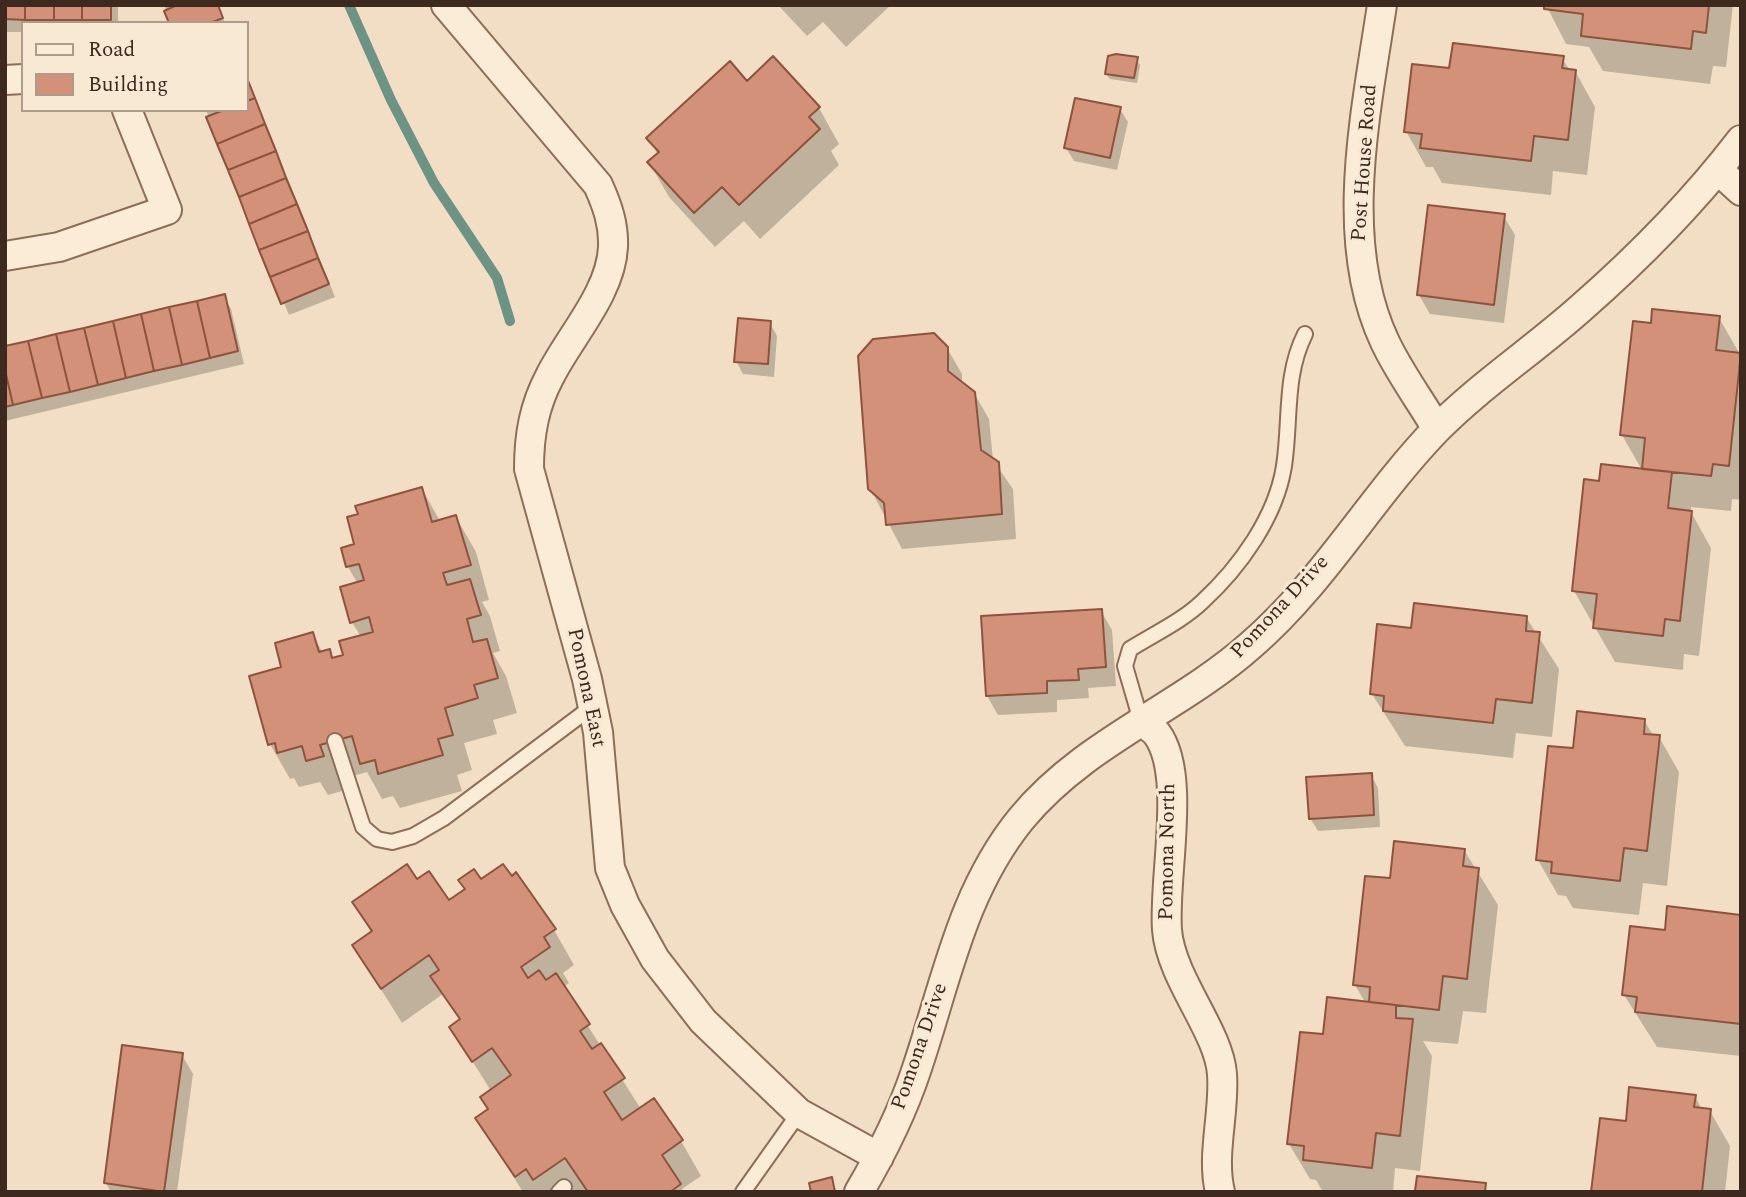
<!DOCTYPE html>
<html>
<head>
<meta charset="utf-8">
<style>
	body { margin:0 }
	#map { position:relative; width:1746px; height:1197px; overflow:hidden; background:#f1dec4; font-family:Spectral,serif }
	canvas { display:block }
	.frame { position:absolute; inset:0; border:7px solid #3d291e; pointer-events:none }
	.legend { position:absolute; left:21px; top:21px; width:228px; height:91px; box-sizing:border-box; background:#f8e9d5; border:2px solid #ad9c8c; margin:0; padding:9px 12px; list-style:none; font-size:21px; color:#3d291e }
	.legend li { display:flex; align-items:center; gap:14px; height:35px }
	.legend b { width:35px; border:2px solid #ad9c8c }
</style>
</head>
<body>
<div id="map">
<canvas width="1746" height="1197"></canvas>
<div class="frame"></div>
<ul class="legend">
<li><b style="height:9px;background:#fbecd8"></b>Road</li>
<li><b style="height:19px;background:#d29178"></b>Building</li>
</ul>
</div>
<script>
const c = document.querySelector('canvas').getContext('2d');
c.lineJoin = 'round';
function paint(path, color) { c.fillStyle = color; c.fill(path, 'evenodd'); }
function trace(path, color, width, dash) { c.strokeStyle = color; c.lineWidth = width; c.lineCap = dash ? 'butt' : 'round'; c.setLineDash(dash || []); c.stroke(path); }
function label(font, color, halo, rows, align = 'center') {
  c.font = font + ' Spectral,serif'; c.lineWidth = 6; c.setLineDash([]); c.textBaseline = 'middle'; c.strokeStyle = halo; c.fillStyle = color; for (const [text, x, y, turn = 0] of rows) {
    c.save(); c.translate(x, y); c.rotate((+turn || 0) * Math.PI / 180); c.textAlign = isNaN(turn) ? turn : align; if (halo) c.strokeText(text, 0, 0); c.fillText(text, 0, 0); c.restore();
  }
}
paint(new Path2D(`
	M5,5h113v18h-95v9h-18z
	M164,5h54l7,18h-54z
	M778,5h113l-45,42 -23,-25 -16,14z
	M1546,5h187l-7,62 -13,-1 -3,18 -107,-13 -14,-24 -23,-3z
	M1562,58l8,13h5l20,36 -8,68 -34,-4 -2,24 -109,-12 -9,-16h-7l-20,-36 45,-61z
	M773,59l46,49 20,36 -8,7 8,14 -79,74 -16,-18 -29,26 -46,-50 -20,-35 9,-7 -9,-16 98,-56z
	M1136,59l4,6 -3,18 -27,-4 -4,-5z
	M247,76l88,221 -46,18 -83,-205h41z
	M1120,109l8,13 -11,48 -43,-9 -8,-13z
	M1503,215l12,20 -11,88 -74,-9 -11,-19z
	M224,296l7,13 13,55 -239,57v-73z
	M1719,318l22,38v144l-9,-1 -1,12 -40,-4v5l20,36 -12,108 -15,-2 -1,16 -68,-8 -41,-71 27,-108 41,-13 -20,-35 30,-110z
	M770,323l7,13 -3,41 -31,-3 -7,-13z
	M947,348l15,26v10l12,9 15,26 4,41 20,29 3,50 -114,10 -32,-61z
	M422,489l18,32 16,-4 20,35 13,48 -7,2 8,14 10,35 -7,2 13,23 11,37 -24,7 4,14 -33,9 8,27 -15,5 5,16 -62,17 -7,-12 -11,3 -15,-27 -28,8 3,11 -14,4 -8,-13 -21,5 -5,-9 -4,1 -20,-35 13,-76 29,-34 11,19 6,-2 5,9 11,-4 16,-19 -9,-15 6,-38 -10,-17 -5,-18 14,-3z
	M1101,611l11,19 4,56 -28,2 1,10 -32,2v12l-59,3 -11,-19z
	M1526,617l33,52 -7,68 -36,-4 -3,25 -108,-12 -33,-52 41,-64z
	M1644,720l10,17h5l20,35 -12,114 -24,-3 -4,32 -66,-7 -7,-12 -8,-1 -20,-35 37,-110z
	M1371,775l7,13 2,39 -62,4 -8,-13z
	M1464,850l34,55 -12,108 -23,-2 -5,33 -35,-3 9,15 -12,115 -25,-3 -2,24h-70l-7,-12 -6,-1 -21,-35 35,-108 42,-32 -11,-19 36,-105z
	M417,881l31,21 32,-21 74,49 20,35 -11,8 6,10 -6,4 78,122 40,32 20,35 -19,13 2,3h-161l-46,-73 13,-9 1,-19 -40,-64 9,-6 -17,-27 -41,29 -48,-77 18,-12 -18,-31z
	M1741,916v140l-84,-9 -33,-52 42,-63z
	M182,1055l11,19 -16,118h-66l-5,-9z
	M1695,1096l7,14 8,1 20,35 -5,46h-132l34,-69z`), '#0003');
trace(new Path2D(`
	M349,5l42,95 43,83 63,95 13,43`), '#6c9384', 10);
const building = new Path2D(`
	M5,5h20v15l-20,-1z
	M25,5h29v15h-29z
	M54,5h28v15h-28z
	M82,5h29v15h-29z
	M177,5h41l5,13 -13,5h-41l-5,-12z
	M1544,5h165l-3,28 -13,-2 -2,18 -110,-13 2,-22 -39,-5z
	M1453,43l111,13 -2,12 14,2 -8,70 -34,-4 -3,25 -111,-13 2,-14 -18,-2 8,-68 37,4z
	M1116,54l22,3 -4,21 -29,-4 3,-18z
	M773,56l47,51 -11,10 11,12 -81,76 -17,-18 -28,26 -47,-51 12,-10 -13,-14 84,-77 17,20z
	M247,78l8,20 -8,3z
	M255,98l10,26 -48,20 -11,-27 18,-7h23v-9z
	M1075,98l46,9 -11,51 -46,-10z
	M265,124l11,27 -48,19 -11,-26z
	M276,151l10,27 -47,19 -11,-27z
	M286,178l11,26 -48,20 -10,-27z
	M297,204l11,27 -49,19 -10,-26z
	M1428,205l77,9 -11,91 -77,-10z
	M308,231l10,27 -48,19 -11,-27z
	M318,258l11,26 -48,20 -11,-27z
	M225,294l13,57 -28,7 -13,-57z
	M197,301l13,57 -28,7 -13,-58z
	M169,307l13,58 -28,6 -13,-57z
	M1652,309l68,7 -4,34 25,3 -12,113 -16,-2 -2,12 -69,-7 3,-31 -25,-3 13,-114 18,2z
	M141,314l13,57 -28,7 -13,-57z
	M738,318l33,3 -3,43 -34,-2z
	M113,321l13,57 -28,7 -14,-57z
	M84,328l14,57 -28,7 -14,-58z
	M934,333l14,14v24l27,21 6,58 18,12 3,52 -116,11 -2,-22 -16,-14 -10,-133 15,-17z
	M56,334l14,58 -28,6 -14,-57z
	M28,341l14,57 -29,7 -8,-35v-24z
	M5,370l8,35 -8,2z
	M1601,464l71,8 -4,36 24,3 -12,110 -15,-2 -2,17 -70,-8 4,-34 -25,-3 12,-112 15,2z
	M422,487l10,35 24,-7 15,50 -28,8 4,12 23,-6 11,36 -14,4 6,23 14,-3 11,39 -24,7 4,13 -33,10 8,27 -15,4 5,16 -65,19 -3,-14 -15,4 -8,-28 -32,9 4,11 -18,5 -4,-15 -25,7 -2,-10 -7,2 -19,-69 32,-9 -6,-24 38,-11 6,20 11,-3 2,9 11,-3 -4,-14 34,-9 -4,-15 -19,6 -10,-36 24,-7 -5,-16 -13,3 -5,-19 13,-4 -7,-27 11,-3 -3,-8z
	M1414,603l113,13 -1,15 14,1 -8,71 -36,-4 -3,24 -110,-12 1,-15 -14,-2 7,-70 34,4z
	M1102,609l4,58 -28,2 1,11 -32,1v12l-61,3 -5,-80z
	M1577,711l68,8 -1,15 16,1 -13,116 -23,-3 -4,33 -69,-8 1,-11 -16,-2 12,-114 25,2z
	M1372,773l2,42 -65,4 -3,-42z
	M1394,841l71,8 -2,17 16,2 -12,111 -24,-3 -4,34 -70,-8 1,-15 -17,-2 12,-109 25,2z
	M407,864l10,15 12,-8 20,29 16,-11 -7,-9 16,-11 7,10 22,-15 9,12 4,-4 40,57 -12,8 6,10 -29,20 7,11 11,-8 7,10 10,-7 34,51 -10,7 12,18 9,-6 24,35 -21,14 18,28 32,-22 29,42 -21,15 19,29 -11,8h-82l-23,-34 -32,22 -7,-11 -11,8 -40,-59 13,-9 -8,-12 31,-22 -19,-27 -20,14 -23,-35 11,-8 -30,-43 9,-6 -10,-15 -48,34 -29,-44 20,-14 -20,-29z
	M1667,906l74,9v109l-106,-12 2,-15 -15,-2 8,-69 35,4z
	M1327,997l69,8v13l17,1 -13,117 -24,-3 -4,35 -69,-8 1,-14 -17,-2 13,-112 23,2z
	M122,1045l61,8 -19,139 -60,-9z
	M1629,1087l67,8 -2,12 17,2 -9,83h-111l9,-74 26,3z
	M1417,1176l69,7 -1,9h-85l15,-1z
	M832,1177l3,15h-24l-2,-9z`);
paint(building, '#d29178');
trace(building, '#8e533d', 2);
const service = new Path2D(`
	M1141,721l-16,-55 5,-17c24,-15 52,-28 72,-47 38,-35 74,-85 82,-136 7,-46 0,-90 21,-132
	M335,741l28,86 14,12 15,3 21,-6 31,-18 149,-112
	M559,1192l5,-5
	M743,1192l56,-79`);
const minor = new Path2D(`
	M446,5l152,180c9,20 16,39 15,62 -2,46 -43,89 -63,129 -16,30 -21,59 -21,93l58,210 11,53 12,136 15,37 30,54 48,62 96,92 80,44
	M1382,5c-16,107 -45,236 3,337 14,30 35,58 52,87
	M5,80l18,-1
	M1718,170l23,21
	M5,256l54,-9 108,-37 -40,-100
	M1141,721c5,4 12,8 16,13 30,41 6,143 10,196 4,49 52,101 55,144 3,39 -11,80 -2,118
	M859,1192c23,-39 43,-79 57,-121 30,-88 45,-178 105,-252 63,-77 158,-110 230,-174 71,-61 119,-146 184,-214 44,-45 99,-81 146,-123 57,-50 114,-108 160,-168`);
trace(service, '#8d6e59', 18);
trace(minor, '#8d6e59', 32);
trace(service, '#fbecd8', 14);
trace(minor, '#fbecd8', 28);
label('21px', '#3d291e', '#f8e9d5', [
	["Post House Road",1366,163,-86],
	["Pomona Drive",1281,608,-47],
	["Pomona East",585,688,78],
	["Pomona North",1169,852,-89],
	["Pomona Drive",921,1047,-71]
]);
</script>
</body>
</html>
